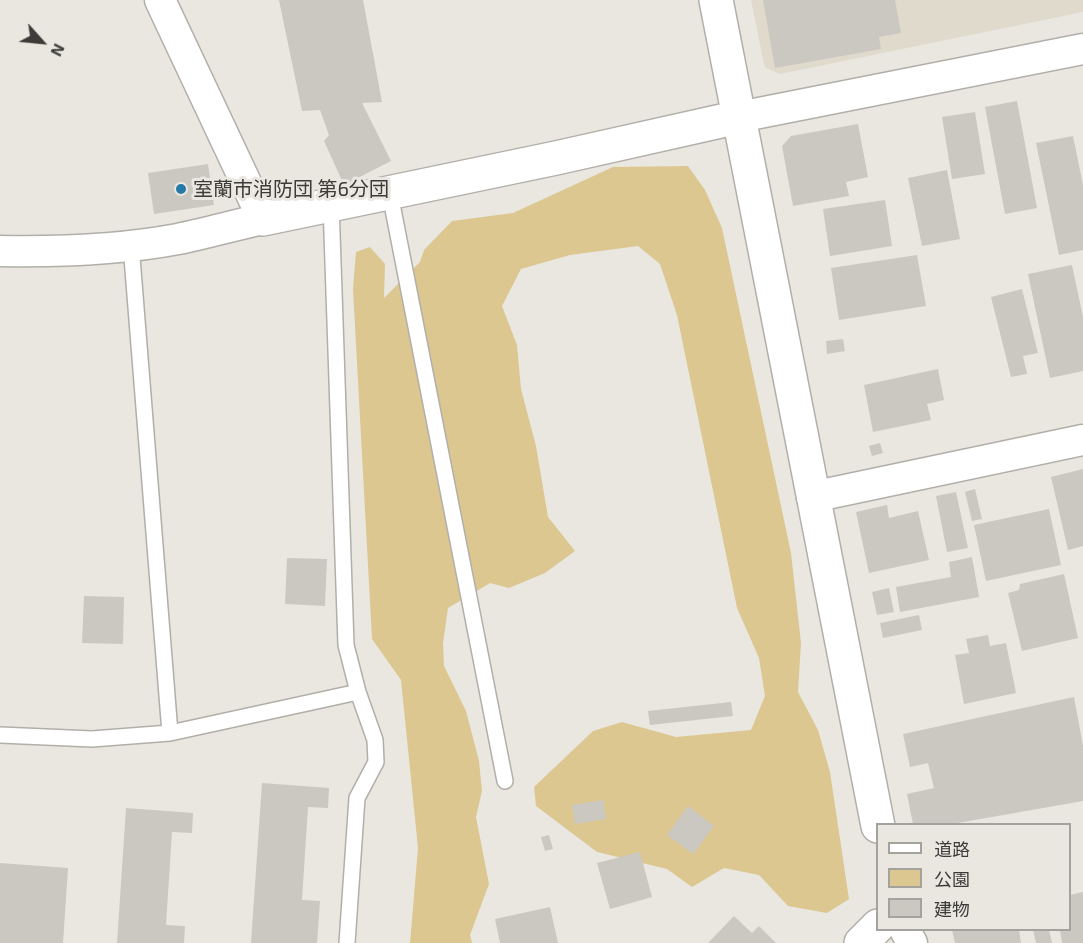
<!DOCTYPE html>
<html>
<head>
<meta charset="utf-8">
<style>
	body { margin:0 }
	#map { position:relative; width:1083px; height:943px; overflow:hidden; background:#e9e7e0; font-family:"Exo 2","Noto Sans JP",sans-serif }
	canvas { display:block }
	.legend { position:absolute; left:876px; top:823px; width:195px; height:108px; box-sizing:border-box; background:#e9e7e0; border:2px solid #a4a29d; margin:0; padding:8px 10px; list-style:none; font-size:18px; color:#3c3b38 }
	.legend li { display:flex; align-items:center; gap:12px; height:30px }
	.legend b { width:30px; border:2px solid #a4a29d }
	.north { position:absolute; left:12px; top:12px; width:60px; height:60px; -webkit-text-stroke:4px #e9e7e0; paint-order:stroke; rotate:117deg; font-size:16px; font-weight:700; line-height:24px; text-align:center; color:#3c3b38 }
	.north::after { content:''; display:block; margin:auto; width:21px; height:27px; background:#3c3b38; clip-path:polygon(50% 0,100% 100%,50% 72%,0 100%) }
</style>
</head>
<body>
<div id="map">
<canvas width="1083" height="943"></canvas>
<ul class="legend">
<li><b style="height:8px;background:#fff"></b>道路</li>
<li><b style="height:16px;background:#dcc791"></b>公園</li>
<li><b style="height:16px;background:#cac8c1"></b>建物</li>
</ul>
<div class="north">N</div>
</div>
<script>
const c = document.querySelector('canvas').getContext('2d');
c.lineJoin = 'round';
function paint(path, color) { c.fillStyle = color; c.fill(path, 'evenodd'); }
function trace(path, color, width, dash) { c.strokeStyle = color; c.lineWidth = width; c.lineCap = dash ? 'butt' : 'round'; c.setLineDash(dash || []); c.stroke(path); }
function label(font, color, halo, rows, align = 'center') {
  c.font = font + ' "Exo 2","Noto Sans JP",sans-serif'; c.lineWidth = 6; c.setLineDash([]); c.textBaseline = 'middle'; c.strokeStyle = halo; c.fillStyle = color; for (const [text, x, y, turn = 0] of rows) {
    c.save(); c.translate(x, y); c.rotate((+turn || 0) * Math.PI / 180); c.textAlign = isNaN(turn) ? turn : align; if (halo) c.strokeText(text, 0, 0); c.fillText(text, 0, 0); c.restore();
  }
}
paint(new Path2D(`
	M751,0h332v12l-303,62 -14,-6 -2,-4z`), '#dfdacc');
paint(new Path2D(`
	M688,166l17,24 17,38 69,325 10,90 -3,49 20,38 12,42 19,127 -22,14 -39,-7 -29,-31 -35,-7 -32,19 -25,-18 -70,-17 -61,-46 -2,-19 59,-56 29,-9 54,15 75,-7 14,-34 -6,-38 -22,-50 -60,-293 -17,-51 -22,-18 -68,9 -49,14 -19,37 15,39 4,44 15,57 12,71 27,34 -30,22 -36,15 -19,-5 -42,25 -5,35 1,23 22,45 13,50 3,30 -6,26 13,67 -19,51 2,8h-62l8,-95 -17,-168 -29,-41 -19,-350 3,-37 14,-5 15,17 -1,34 36,-36 4,-12 28,-29 61,-8 100,-46z`), '#dcc791');
paint(new Path2D(`
	M279,0h84l19,102 -20,1 29,58 -47,24 -20,-44 5,-6 -9,-25 -18,1z
	M763,0h132l6,33 -22,4 2,12 -106,19z
	M1017,101l20,107 -32,6 -20,-107z
	M975,112l10,62 -33,5 -10,-62z
	M858,124l10,53 -22,5 3,14 -56,10 -11,-60 9,-10z
	M1073,136l10,49v65l-24,5 -23,-112z
	M208,164l6,41 -60,9 -6,-41z
	M947,170l13,69 -38,7 -14,-68z
	M885,200l7,46 -62,10 -7,-47z
	M917,255l9,51 -87,14 -8,-52z
	M1072,265l11,52v54l-33,7 -22,-104z
	M1022,289l16,64 -15,3 4,18 -16,3 -20,-80z
	M843,339l2,12 -18,3 -1,-13z
	M938,369l6,31 -17,4 4,16 -58,12 -9,-47z
	M880,443l3,10 -11,3 -3,-10z
	M1083,469v77l-15,4 -17,-73z
	M975,489l7,30 -10,2 -7,-29z
	M956,492l12,56 -21,4 -11,-56z
	M887,505l2,13 29,-7 11,49 -60,13 -13,-61z
	M1049,509l12,56 -75,16 -12,-56z
	M972,557l7,40 -79,15 -4,-25 55,-10 -2,-15z
	M287,558l40,1 -2,47 -40,-2z
	M1064,574l14,64 -56,13 -14,-58 11,-3 1,-6z
	M889,588l5,24 -17,3 -5,-23z
	M84,596l40,1 -1,47 -41,-1z
	M919,615l3,15 -39,8 -3,-15z
	M988,635l2,11 16,-3 10,50 -52,11 -9,-49 14,-2 -3,-14z
	M1074,697l9,49v55l-131,23h-39l-6,-30 27,-6 -6,-25 -18,4 -7,-33z
	M731,702l2,14 -83,9 -2,-14z
	M262,783l67,5 -1,20 -20,-1 -6,93 18,1 -3,42h-66z
	M603,800l3,19 -31,5 -3,-19z
	M688,806l26,20 -21,28 -26,-19z
	M126,808l67,5 -1,20 -20,-1 -6,93 19,1 -1,17h-67z
	M549,835l4,14 -8,2 -4,-14z
	M640,852l12,45 -42,12 -13,-46z
	M0,863l68,5 -5,75h-63z
	M1083,892v51h-21l-2,-13h10v-35z
	M550,907l8,36h-58l-5,-24z
	M734,916l18,17 7,-7 17,17h-68z
	M952,930h67l2,13h-66z
	M1033,930h16l3,13h-16z`), '#cac8c1');
const service = new Path2D(`
	M390,194l115,587
	M331,204l15,441 12,47 17,48 1,22 -19,36 -10,145
	M131,245l39,488
	M0,735l92,4 78,-6 188,-41`);
const minor = new Path2D(`
	M739,117l344,-68
	M0,251c59,1 120,-1 178,-12 29,-6 57,-14 85,-20l-103,-219
	M812,497l271,-57
	M905,930l7,13`);
const tertiary = new Path2D(`
	M716,0l162,826
	M263,219l293,-61 183,-41
	M861,943l17,-17`);
trace(service, '#b2afa9', 18);
trace(minor, '#b2afa9', 33);
trace(tertiary, '#b2afa9', 36);
trace(service, '#fff', 15);
trace(minor, '#fff', 30);
trace(tertiary, '#fff', 33);
for (const [x, y, r, color] of [
	[181,189,6,"#2579a9"]
]) { const dot = new Path2D(); dot.arc(x, y, r, 0, 2 * Math.PI); c.fillStyle = color; c.fill(dot); trace(dot, '#e9e7e0', 2); }
label('20px', '#3c3b38', '#e9e7e0', [
	["室蘭市消防団 第6分団",193,189]
], 'left');
</script>
</body>
</html>
